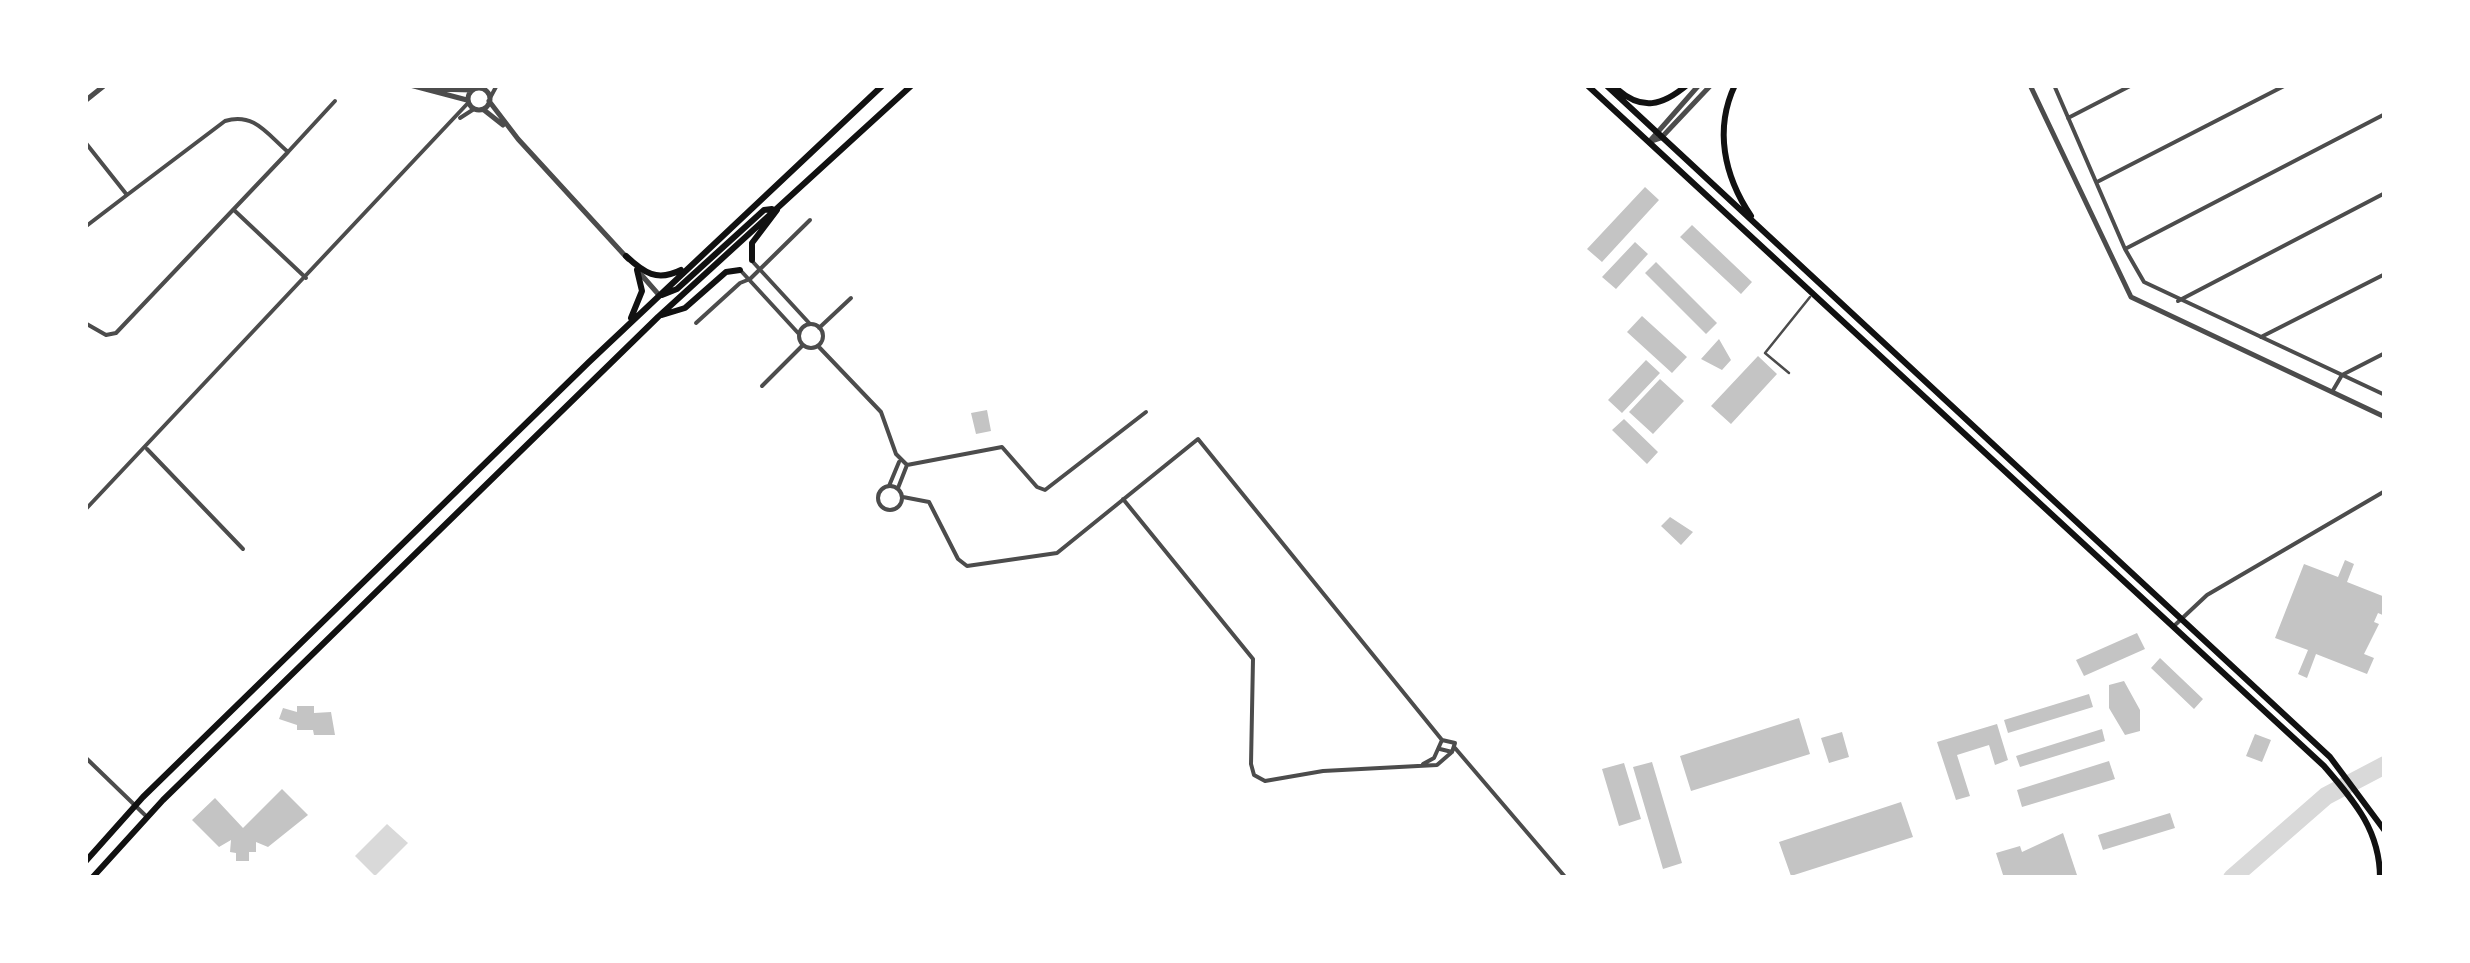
<!DOCTYPE html>
<html>
<head>
<meta charset="utf-8">
<style>
	body { margin:0 }
	#map { position:relative; width:2470px; height:963px; overflow:hidden; background:#fff; font-family:"Zilla Slab",serif }
	canvas { display:block }
	.frame { position:absolute; inset:0; border:88px solid #fff; pointer-events:none }
</style>
</head>
<body>
<div id="map">
<canvas width="2470" height="963"></canvas>
<div class="frame"></div>
</div>
<script>
const c = document.querySelector('canvas').getContext('2d');
c.lineJoin = 'round';
function paint(path, color) { c.fillStyle = color; c.fill(path, 'evenodd'); }
function trace(path, color, width, dash) { c.strokeStyle = color; c.lineWidth = width; c.lineCap = dash ? 'butt' : 'round'; c.setLineDash(dash || []); c.stroke(path); }
paint(new Path2D(`
	M387,824l21,19 -33,33 -20,-20z`), '#d9d9d9');
trace(new Path2D(`
	M2232,878l94,-82 59,-31`), '#d9d9d9', 18);
paint(new Path2D(`
	M1645,187l14,13 -57,62 -15,-13z
	M1692,225l60,57 -11,12 -61,-57z
	M1635,242l13,12 -32,35 -14,-12z
	M1656,262l61,61 -11,11 -61,-61z
	M1642,316l45,41 -15,16 -45,-41z
	M1719,339l12,21 -9,10 -21,-11z
	M1758,356l19,18 -46,50 -20,-18z
	M1646,360l14,13 -38,40 -14,-13z
	M1660,379l24,22 -31,33 -24,-22z
	M987,410l4,21 -15,3 -5,-21z
	M1624,419l34,33 -11,12 -35,-34z
	M1670,517l23,15 -12,13 -20,-19z
	M2345,560l9,4 -7,18 38,15v19l-7,-3 -4,9 5,2 -15,30 10,4 -7,16 -51,-20 -9,24 -9,-4 10,-24 -33,-12 29,-74 34,13z
	M2137,633l8,16 -61,27 -8,-16z
	M2160,658l43,41 -9,10 -43,-41z
	M2124,681l16,29v21l-15,4 -16,-27v-23z
	M2089,694l4,13 -85,26 -4,-13z
	M297,706h17v7l17,-1 4,23h-21l-1,-5h-16v-5l-18,-6 4,-11 14,4z
	M1799,718l11,36 -119,37 -11,-35z
	M1997,724l11,36 -13,5 -6,-20 -32,10 13,41 -14,4 -19,-58z
	M2102,729l3,12 -85,26 -4,-11z
	M1842,732l7,25 -20,6 -8,-25z
	M2255,734l16,6 -9,22 -16,-6z
	M2109,761l6,18 -93,28 -5,-17z
	M1652,762l30,101 -19,6 -30,-102z
	M1624,763l17,56 -22,7 -17,-57z
	M282,789l26,26 -40,32 -12,-5v10h-7v9h-13v-8l-6,-1 1,-12 -12,7 -27,-27 23,-22 28,30z
	M1901,802l12,35 -122,39 -12,-34z
	M2170,813l5,15 -72,22 -5,-15z
	M2063,833l15,45h-74l-8,-25 24,-7 2,6z`), '#c4c4c4');
trace(new Path2D(`
	M1789,373l-24,-20 45,-56`), '#4c4c4c', 2.5);
trace(new Path2D(`
	M2054,85l71,164 19,33 241,113
	M479,88l7,-3
	M490,98l7,-13
	M460,118l14,-9
	M2068,118l64,-33
	M85,142l42,53 98,-74c29,-9 42,13 63,31l47,-51
	M2097,182l189,-97
	M235,211l71,67
	M85,227l42,-32
	M2125,249l260,-135
	M753,262l57,62
	M742,272l57,62
	M2178,301l207,-108
	M85,323l21,12 10,-2 172,-181
	M696,323l44,-40 10,-4 60,-59
	M799 336a12 12 0 1 1 24 0a12 12 0 1 1-24 0Z
	M819,328l32,-30
	M2261,337l124,-63
	M818,346l63,66 15,42 11,11
	M762,386l41,-41
	M2332,392l10,-17 43,-22
	M147,449l96,100
	M907,465l95,-18 35,40 8,3 101,-78
	M878 498a12 12 0 1 1 24 0a12 12 0 1 1-24 0Z
	M889,486l10,-24
	M898,488l9,-23
	M903,497l26,5 29,57 9,7 90,-13 141,-114 244,301
	M1123,499l130,160 -2,105 3,11 11,6 58,-10 114,-6 15,-13
	M85,510l383,-407
	M2175,625l32,-30 178,-104
	M1455,748l111,130
	M85,757l61,59
	M1423,764l11,-6 8,-18 13,3 -3,9 -12,-3`), '#4c4c4c', 4);
trace(new Path2D(`
	M410,85l57,15
	M2030,85l101,212 254,120
	M468 99a11 11 0 1 1 22 0a11 11 0 1 1-22 0Z
	M433,89l39,1
	M85,101l20,-16
	M489,101l29,38 110,120
	M484,110l19,15
	M1649,142l12,-4 50,-53
	M1649,142l50,-57
	M638,271l21,24`), '#4c4c4c', 5);
trace(new Path2D(`
	M1587,85l737,681c30,35 56,64 56,112
	M1606,85l724,672 55,74
	M1735,85c-21,44 -11,91 16,131
	M1617,89c25,22 45,17 70,-4`), '#111', 6);
trace(new Path2D(`
	M626,256c18,17 31,26 55,14
	M752,260v-17l25,-33
	M662,295l15,-6 87,-79 8,-1
	M662,315l23,-7 41,-36 14,-2
	M631,318l11,-27 -5,-21
	M85,862l58,-65 446,-435 294,-277
	M92,878l71,-78 495,-483 254,-232`), '#111', 6);
</script>
</body>
</html>
